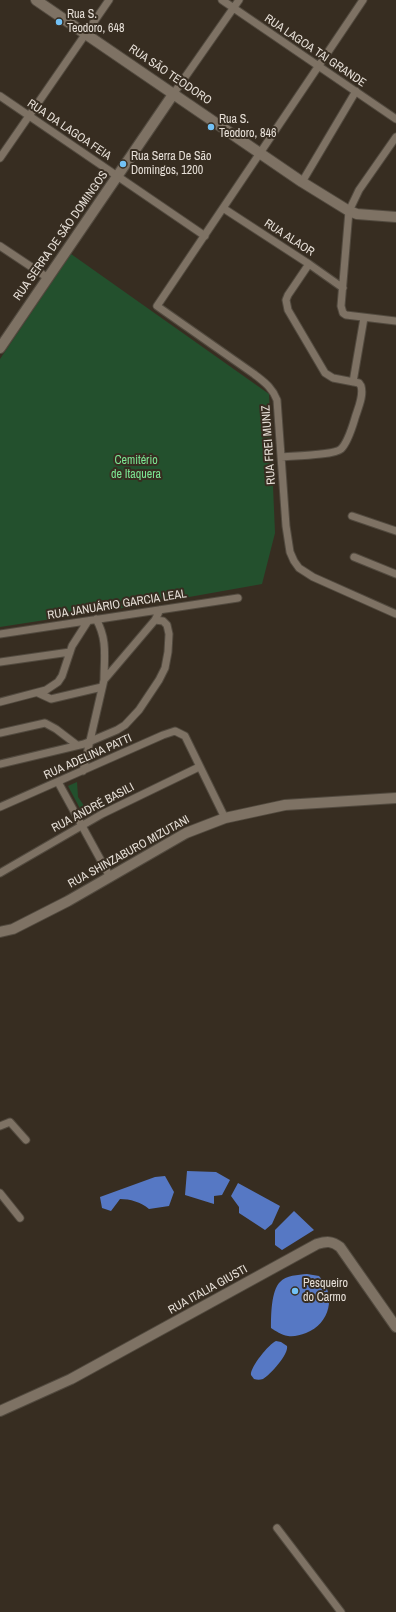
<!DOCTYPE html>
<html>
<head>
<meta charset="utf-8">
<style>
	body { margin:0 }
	canvas { display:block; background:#372d21 }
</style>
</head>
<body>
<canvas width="396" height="1612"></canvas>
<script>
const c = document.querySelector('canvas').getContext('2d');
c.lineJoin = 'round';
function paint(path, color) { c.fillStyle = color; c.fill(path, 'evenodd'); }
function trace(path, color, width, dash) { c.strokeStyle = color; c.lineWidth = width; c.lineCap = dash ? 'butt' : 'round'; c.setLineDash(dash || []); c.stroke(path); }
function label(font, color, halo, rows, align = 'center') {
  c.font = font + ' "Archivo Narrow",sans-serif'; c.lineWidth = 4; c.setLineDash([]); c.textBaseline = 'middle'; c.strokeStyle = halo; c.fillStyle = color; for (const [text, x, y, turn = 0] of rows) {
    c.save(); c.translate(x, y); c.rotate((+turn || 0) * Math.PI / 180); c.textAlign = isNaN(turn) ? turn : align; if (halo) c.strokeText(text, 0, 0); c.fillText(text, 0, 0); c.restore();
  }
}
paint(new Path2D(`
	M71,254l198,140 6,139 -13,51 -101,18 -161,25v-268z
	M77,782l1,15 11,16 -5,3 -16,-30z`), '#23502d');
paint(new Path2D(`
	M187,1171l29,1 14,8 -8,15 -8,1v8l-29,-9z
	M165,1176l9,16 -5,14 -20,3c-8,-7 -19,-10 -29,-10l-9,12 -9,-3 -2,-11 55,-20z
	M238,1183l42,23 -8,18 -7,6 -26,-17v-6l-8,-11z
	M294,1211l20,19 -32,20 -7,-5v-15z
	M307,1274l12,2c18,19 11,48 -13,57 -6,2 -12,4 -18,3 -7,-1 -12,-5 -17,-8 0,-12 0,-37 9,-46 6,-7 18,-7 27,-8z
	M276,1341l5,1 6,4c2,8 -17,29 -24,33 -3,1 -6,1 -9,0l-3,-4c-1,-8 18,-31 25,-34z`), '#5678c4');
const street = new Path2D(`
	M222,0l174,119
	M363,0l-206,306 97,68c10,8 18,13 23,26l9,126 4,26 4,9 5,7 14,9 83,37
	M174,93l65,-93
	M0,96l205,140
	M396,137l-37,53 -10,21 -8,95 2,7 3,2 50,6
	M0,158l109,-158
	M302,182l54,-91
	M223,208l86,56 34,24
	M0,246l48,32
	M353,382l11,-64
	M281,457c10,-1 54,-2 60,-8 7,-7 11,-21 14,-31 3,-10 9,-22 6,-32l-2,-3 -26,-5 -8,-5 -37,-63 -2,-10 2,-5 21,-31
	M352,516l44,15
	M354,557l42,17
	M96,619c12,21 8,39 8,61
	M0,634l238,-36
	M0,662l70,-10
	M38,693l13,6 51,-12
	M0,702l46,-12 12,-8 4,-6 10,-30 16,-25
	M0,733l45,-10 11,6 21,16
	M0,764l84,-20 33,-14 8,-5 14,-15 20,-30 6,-12 3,-16 1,-18 -2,-9 -4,-4 -8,-1
	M83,771l21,-91 51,-60 5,-10
	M58,782l52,95
	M0,807l163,-72 12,-4 10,5 40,82
	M0,873l102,-59 97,-47
	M0,1126l10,-4 16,18
	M0,1193l20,25
	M277,1528l64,84`);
const secondary = new Path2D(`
	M36,0l266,182 47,29 8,3 39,3
	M0,348l174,-255
	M0,932l13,-3 55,-28 118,-68 39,-15 60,-13 111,-7
	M0,1411l71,-32 246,-135c10,-3 15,-3 23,3l56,80`);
trace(street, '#524a3f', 9);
trace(secondary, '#524a3f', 12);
trace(street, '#7e7264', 7);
trace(secondary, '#7e7264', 10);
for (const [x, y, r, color] of [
	[59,22,4,"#72c1f5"],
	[211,127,4,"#72c1f5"],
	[123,164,4,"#72c1f5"],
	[295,1291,4,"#72c1f5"]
]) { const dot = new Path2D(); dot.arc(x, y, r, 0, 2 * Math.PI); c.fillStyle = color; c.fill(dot); trace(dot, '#372d21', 1.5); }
label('12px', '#e6dfd7', '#372d21', [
	["Rua S.",67,15],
	["Teodoro, 648",67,29],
	["Rua S.",219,120],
	["Teodoro, 846",219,134],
	["Rua Serra De São",131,157],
	["Domingos, 1200",131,171],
	["Pesqueiro",303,1284],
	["do Carmo",303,1298]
], 'left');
label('12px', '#e6dfd7', '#372d21', [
	["RUA LAGOA TAI GRANDE",315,51,34],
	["RUA SÃO TEODORO",170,75,34],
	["RUA DA LAGOA FEIA",69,130,34],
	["RUA SERRA DE SÃO DOMINGOS",61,236,-55],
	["RUA ALAOR",289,238,33],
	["RUA FREI MUNIZ",269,445,-94],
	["RUA JANUÁRIO GARCIA LEAL",117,605,-9],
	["RUA ADELINA PATTI",88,757,-24],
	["RUA ANDRÉ BASILI",93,808,-28],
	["RUA SHINZABURO MIZUTANI",129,852,-29],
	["RUA ITALIA GIUSTI",208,1290,-29]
]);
label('12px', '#7ce693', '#372d21', [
	["Cemitério",136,461],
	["de Itaquera",136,475]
]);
</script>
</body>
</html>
